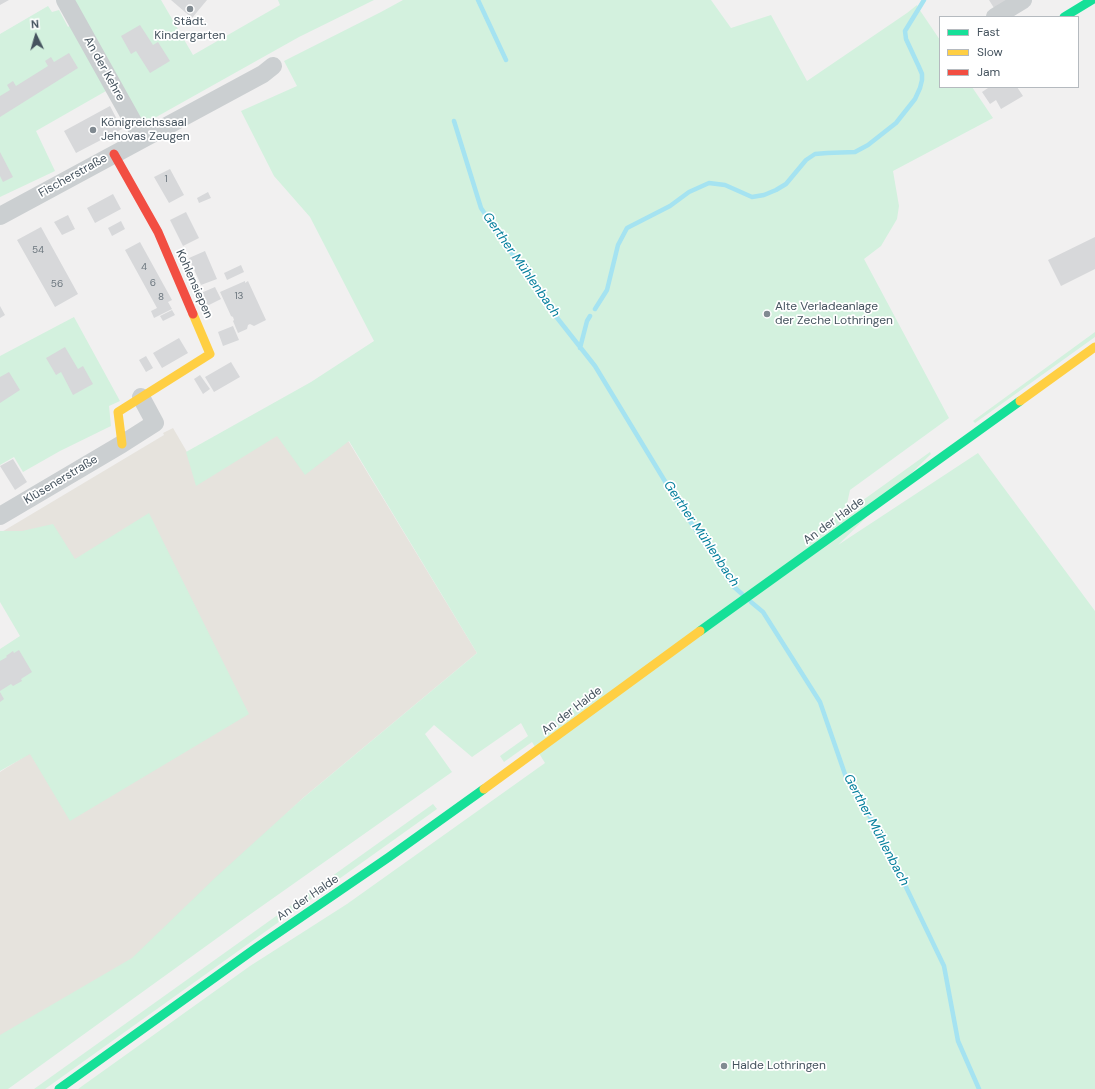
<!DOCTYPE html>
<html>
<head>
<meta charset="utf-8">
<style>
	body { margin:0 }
	#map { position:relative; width:1095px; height:1089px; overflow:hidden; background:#f1f0f0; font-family:"DM Sans",sans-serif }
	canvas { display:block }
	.legend { position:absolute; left:939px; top:16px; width:140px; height:72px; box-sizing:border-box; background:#fff; border:1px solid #b5babf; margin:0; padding:5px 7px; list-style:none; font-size:12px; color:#45535e }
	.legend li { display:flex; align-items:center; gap:8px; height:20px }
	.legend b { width:20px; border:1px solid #b5babf }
	.north { position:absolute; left:16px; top:16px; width:40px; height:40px; -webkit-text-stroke:3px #fff; paint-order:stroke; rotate:355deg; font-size:11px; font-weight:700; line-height:16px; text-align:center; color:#45535e }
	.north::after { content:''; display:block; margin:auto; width:14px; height:18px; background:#45535e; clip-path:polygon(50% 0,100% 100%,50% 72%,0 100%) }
</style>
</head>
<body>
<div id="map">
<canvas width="1095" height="1089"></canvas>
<ul class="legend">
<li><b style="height:5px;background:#16e098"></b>Fast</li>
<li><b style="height:5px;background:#ffcf43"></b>Slow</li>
<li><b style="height:5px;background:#f24e42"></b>Jam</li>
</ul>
<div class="north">N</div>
</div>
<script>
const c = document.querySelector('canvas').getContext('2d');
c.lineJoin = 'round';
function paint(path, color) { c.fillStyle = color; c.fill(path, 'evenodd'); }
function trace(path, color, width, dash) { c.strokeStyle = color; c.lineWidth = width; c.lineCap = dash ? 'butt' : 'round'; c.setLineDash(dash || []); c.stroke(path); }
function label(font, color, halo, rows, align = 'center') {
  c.font = font + ' "DM Sans",sans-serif'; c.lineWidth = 3.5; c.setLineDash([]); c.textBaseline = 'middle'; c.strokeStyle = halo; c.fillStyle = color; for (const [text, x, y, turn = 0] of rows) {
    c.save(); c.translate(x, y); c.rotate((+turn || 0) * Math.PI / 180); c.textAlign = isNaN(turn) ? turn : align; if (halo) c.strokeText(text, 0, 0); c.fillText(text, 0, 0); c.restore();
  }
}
paint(new Path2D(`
	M313,383l164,270 -174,145 -303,291v-317l64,-41 -64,-198 164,-98 -1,-2 10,-5 14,24z`), '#e6e3dd');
paint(new Path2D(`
	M74,0h87l32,55 87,-50 -2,-5h96l-75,37 -157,88 -22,-42 -84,48 19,40 -55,26v-163l48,-28 4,6 7,-2 9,17 15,-12z
	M403,0h308l20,28 40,-13 36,66 100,-68 10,-8 2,4 21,31v47h32l21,31 -100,53 6,35 -2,13 -16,27 -17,13 85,159 -99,72 -5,23 85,-61 1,2 -93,91 140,-92 117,158v478h-1017l172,-123 97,-62 198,-141 -13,-21 -28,20 -4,-6 28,-20 -7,-13 -49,34 -38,-32 -9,9 27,38 -207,146 -237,171h-8v-54l132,-77 85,-82 86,-78 174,-145 -128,-212 -44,34 -28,-39 -81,50 -10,-34 125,-70 63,-41 -64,-124 -36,-41 -33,-65 56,-25 -13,-25 97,-49z
	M74,317l46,84 -11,5 2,20 -51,25 -37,21 -9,-15 -14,8v-109z
	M1095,332v5l-120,86 -2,-2z
	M149,513l100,201 -179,107 -40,-67 -30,17v-122l20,-13 -20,-34v-71h22l31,-7 22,35z
	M433,804l4,5 -392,280h-11z`), '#d3f1de');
trace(new Path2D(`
	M478,0l28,60
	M454,121l27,87 66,97 48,61 85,140 53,80 9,8
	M595,309l12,-19 11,-45 9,-17 43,-22 19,-14 20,-9 16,2 27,12 12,-2 12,-5 10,-6 20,-24 9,-6 12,-1 28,-1 13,-7 28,-22 19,-24 5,-11 2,-8v-6l-3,-7 -13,-28 -1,-8 19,-31
	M580,348l7,-27 3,-5
	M751,602l12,10 57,90 27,78 33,53 64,133 14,75 21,48`), '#a5e3f1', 4.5);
paint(new Path2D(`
	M0,0h9l-9,5z
	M171,0h36l-15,18z
	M989,0h18l-13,8z
	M140,25l13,20 5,-3 12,19 -20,12 -14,-22 -5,3 -10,-18z
	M69,53l9,15 -78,49v-21l10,-6 -3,-5 6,-4 3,5 32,-20 -3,-5 6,-4 3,5z
	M988,87h29l6,9 -22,13 -5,-9 -6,4 -8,-12 6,-4z
	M110,106l12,23 -46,24 -12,-22z
	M0,152l13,25 -10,5 -3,-6z
	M170,169l14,26 -15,8 -15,-26z
	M208,192l3,6 -12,5 -2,-5z
	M113,194l8,15 -26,14 -8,-15z
	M186,212l13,26 -16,8 -13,-26z
	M68,215l7,14 -13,6 -8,-13z
	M121,221l4,8 -13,7 -4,-8z
	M41,227l37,67 -23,13 -38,-67z
	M1095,237v32l-34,17 -13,-26z
	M140,242l32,58 -4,2 4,7 -18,9 -3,-7 6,-3 -32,-58z
	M205,251l12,28 -16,6 -12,-27z
	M241,265l3,7 -17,8 -3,-7z
	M245,281v2l3,-2 18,39 -12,6 -4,-2 -2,1 -1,4 -9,4 -5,-12 1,-1 -1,-3 -2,-1 -11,-24z
	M215,287l6,12 -14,7 -6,-13z
	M0,306l5,9 -5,3z
	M172,310l3,5 -12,6 -3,-5z
	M233,326l6,14 -16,6 -5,-14z
	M179,338l9,15 -26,15 -9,-15z
	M65,347l13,22 5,-3 10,18 -20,11 -12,-23 -5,3 -10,-17z
	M146,356l7,12 -7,4 -7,-12z
	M231,362l9,15 -26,15 -9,-15z
	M9,372l11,18 -20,13v-26z
	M200,375l10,14 -7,5 -9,-15z
	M13,459l14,23 -12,8 -15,-24z
	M19,650l13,22 -11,7 1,2 -9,5 -2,-2 -11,7v-30l7,-4 -1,-1 7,-5 1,2z
	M0,692l4,7 -4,3z`), '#d7d8da');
trace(new Path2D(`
	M65,0l77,138
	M995,17l28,-17
	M0,216l263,-142 10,-8
	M0,516l122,-72 33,-21 -14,-26`), '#cbcfd1', 18);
trace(new Path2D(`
	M1064,17l28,-17
	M700,631l320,-230
	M59,1089l197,-141 133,-91 95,-68`), '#16e098', 9);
trace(new Path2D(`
	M1020,401l75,-54
	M122,444l-4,-32 92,-58 -17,-40
	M484,789l216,-158`), '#ffcf43', 9);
trace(new Path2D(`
	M114,154l44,78 35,82`), '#f24e42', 9);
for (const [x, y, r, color] of [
	[190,9,4,"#818a91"],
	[93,130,4,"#818a91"],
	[767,314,4,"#818a91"],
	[724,1066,4,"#818a91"]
]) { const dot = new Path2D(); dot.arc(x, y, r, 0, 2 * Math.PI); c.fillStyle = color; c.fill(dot); trace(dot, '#fff', 1.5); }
label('10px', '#6b767e', null, [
	["1",166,179],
	["54",38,250],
	["4",144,267],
	["6",153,283],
	["56",57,284],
	["13",239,296],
	["8",161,297]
]);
label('12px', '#45535e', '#fff', [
	["Städt.",190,22,"center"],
	["Kindergarten",190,36,"center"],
	["Königreichssaal",101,123],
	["Jehovas Zeugen",101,137],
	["Alte Verladeanlage",775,307],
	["der Zeche Lothringen",775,321],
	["Halde Lothringen",732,1066]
], 'left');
label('12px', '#45535e', '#fff', [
	["An der Kehre",104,69,61],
	["Fischerstraße",73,176,-29],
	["Kohlensiepen",194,284,66],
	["Klüsenerstraße",61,480,-31],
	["An der Halde",834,521,-36],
	["An der Halde",572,711,-37],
	["An der Halde",308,898,-34]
]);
label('italic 13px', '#047f9c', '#fff', [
	["Gerther Mühlenbach",521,265,55],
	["Gerther Mühlenbach",701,534,56],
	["Gerther Mühlenbach",876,830,62]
]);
</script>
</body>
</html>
